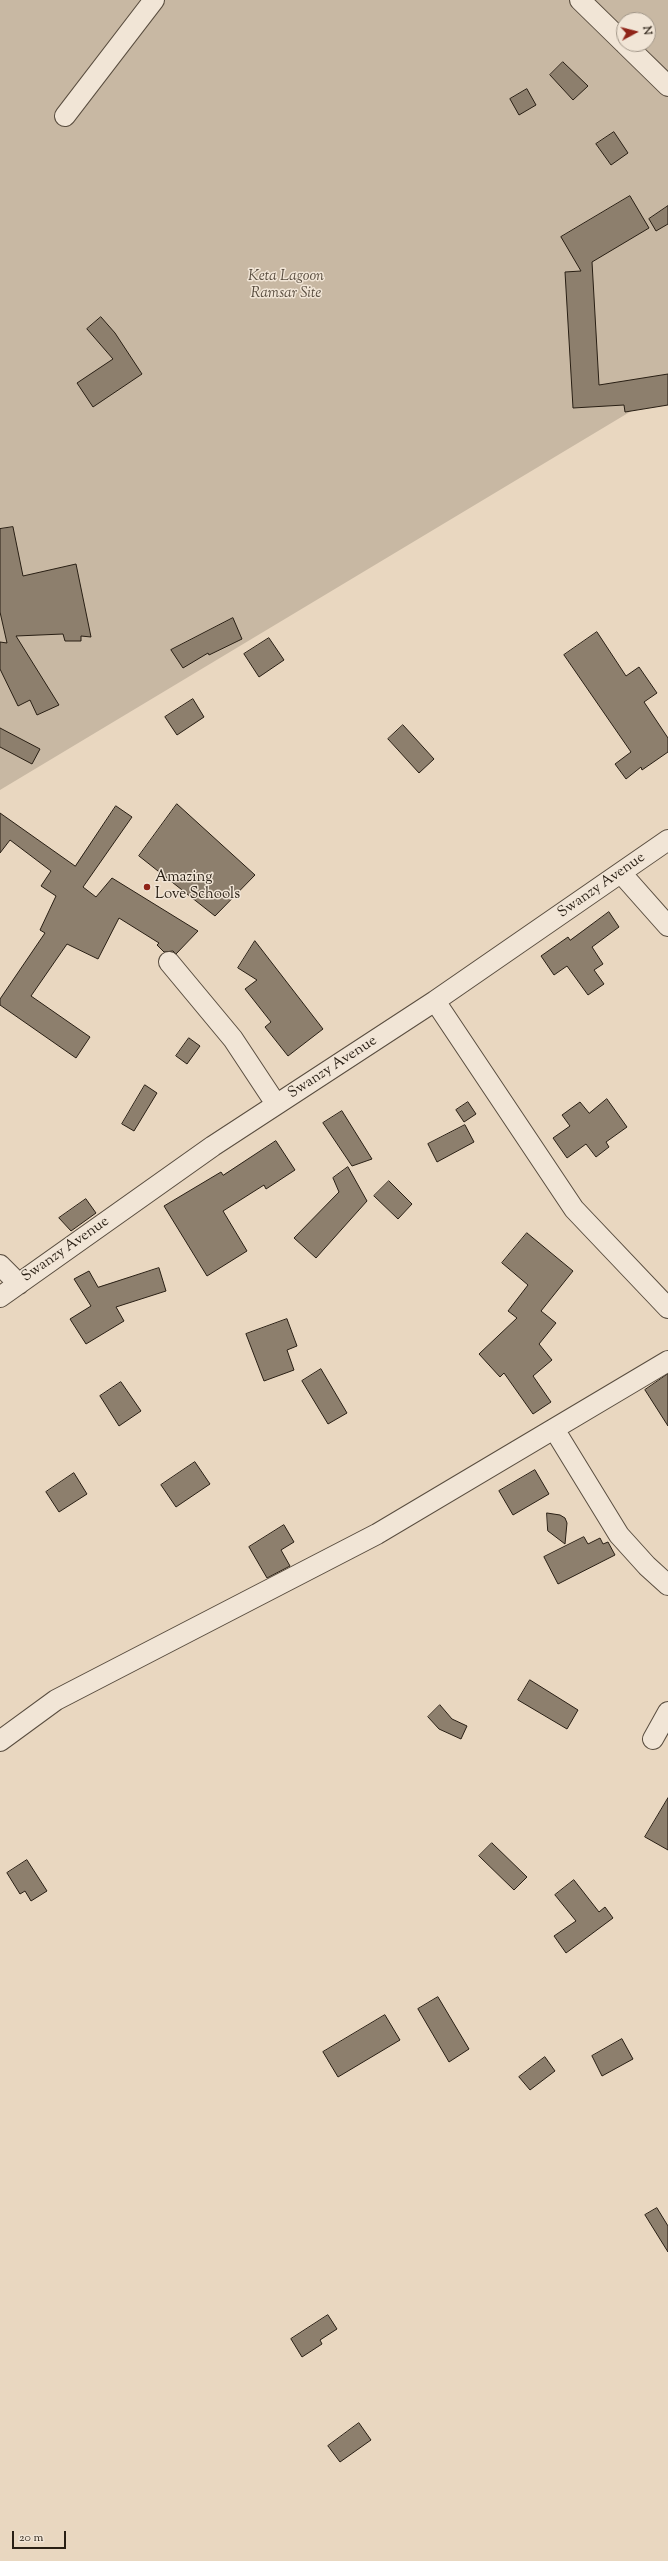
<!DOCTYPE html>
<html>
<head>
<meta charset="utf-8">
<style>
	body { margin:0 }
	#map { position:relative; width:668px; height:2561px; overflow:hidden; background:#e9d7c0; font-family:"Sorts Mill Goudy",serif }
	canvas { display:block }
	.north { position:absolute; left:616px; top:12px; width:40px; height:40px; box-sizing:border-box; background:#f1e5d6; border:1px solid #a19688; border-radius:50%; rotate:83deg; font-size:11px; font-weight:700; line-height:16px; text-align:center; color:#291f14 }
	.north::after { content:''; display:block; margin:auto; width:14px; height:18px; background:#8f2418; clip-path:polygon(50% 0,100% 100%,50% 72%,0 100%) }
	.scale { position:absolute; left:12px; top:2531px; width:54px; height:18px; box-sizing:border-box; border:2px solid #291f14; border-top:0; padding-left:5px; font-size:12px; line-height:14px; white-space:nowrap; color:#291f14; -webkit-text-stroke:3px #f1e5d6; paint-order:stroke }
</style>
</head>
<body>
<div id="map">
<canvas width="668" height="2561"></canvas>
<div class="north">N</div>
<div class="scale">20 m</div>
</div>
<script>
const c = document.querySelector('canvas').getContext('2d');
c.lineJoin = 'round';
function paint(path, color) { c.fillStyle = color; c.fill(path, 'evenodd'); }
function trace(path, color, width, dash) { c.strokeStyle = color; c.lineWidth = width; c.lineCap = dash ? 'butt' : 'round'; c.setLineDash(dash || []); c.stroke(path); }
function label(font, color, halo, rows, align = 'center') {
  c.font = font + ' "Sorts Mill Goudy",serif'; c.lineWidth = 3; c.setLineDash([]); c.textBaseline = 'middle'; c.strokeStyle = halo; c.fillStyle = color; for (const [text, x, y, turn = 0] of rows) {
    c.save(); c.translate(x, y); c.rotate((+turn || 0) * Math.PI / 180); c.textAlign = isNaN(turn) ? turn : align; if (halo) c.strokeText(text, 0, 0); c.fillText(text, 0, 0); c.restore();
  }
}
paint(new Path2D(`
	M0,0h668v389l-668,401zM624,20h24v24h-24z`), '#c8b8a3');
const building = new Path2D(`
	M563,62l25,24 -15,14 -23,-25z
	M527,89l9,16 -17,10 -9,-16z
	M614,132l14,21 -17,12 -15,-21z
	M630,196l19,32 -57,34 7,123 69,-11v31l-43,7 -1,-7 -51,3 -8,-136 16,-1 -20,-34z
	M668,206v18l-12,7 -7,-12z
	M101,317l14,16 27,41 -49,33 -16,-24 36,-24 -26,-30z
	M13,527l10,49 53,-12 15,73 -10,-1v5h-16l-2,-7 -47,2 43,69 -22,10 -7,-15 -12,6 -18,-37v-27l7,1 -7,-31v-83z
	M233,618l9,21 -33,16 -1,-2 -25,15 -12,-18z
	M597,632l29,44 13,-9 18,26 -13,9 24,36v14l-26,18 -1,-3 -15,12 -11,-15 16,-12 -67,-97z
	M269,638l15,22 -25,17 -15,-23z
	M193,699l11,18 -27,18 -12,-18z
	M403,725l31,34 -15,14 -31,-34z
	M0,728l40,21 -8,15 -32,-17z
	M177,804l78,71 -40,41 -76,-60z
	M116,806l16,11 -49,70 13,10 16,-19 86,53 -22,23 -3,-3 -9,1 -7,-7 2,-2 -40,-25 -21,41 -31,-15 -36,52 59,41 -14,21 -76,-53v-6l45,-66 -5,-3 16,-34 -15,-10 10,-15 -41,-31 -10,13v-40l75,53z
	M609,912l10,15 -27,20 11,17 -9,6 10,14 -16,11 -21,-29 -13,9 -13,-19 27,-19 2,3z
	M255,941l68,88 -35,27 -23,-29 6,-5 -26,-33 12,-9 -19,-12z
	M189,1038l11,8 -13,18 -11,-8z
	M145,1085l12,8 -23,38 -12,-7z
	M607,1099l20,28 -21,15 3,5 -13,10 -10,-13 -19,14 -14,-20 17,-12 -8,-11 18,-13 9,11z
	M468,1102l8,12 -12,8 -8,-12z
	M342,1111l30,48 -20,7 -29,-43z
	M465,1125l9,17 -37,20 -9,-18z
	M276,1141l19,29 -29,19 -2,-4 -41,26 24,40 -40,25 -43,-70 57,-34 2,3z
	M348,1167l19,34 -51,57 -22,-20 45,-46 -6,-14z
	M389,1181l23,23 -14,15 -24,-23z
	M86,1199l10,14 -25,18 -12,-13z
	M527,1233l46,38 -32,40 15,12 -17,21 13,16 -19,16 18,26 -18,12 -29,-41 -4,4 -21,-23 38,-36 -9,-7 20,-26 -26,-22z
	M159,1268l7,23 -50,16 8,14 -38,23 -16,-25 21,-13 -17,-27 15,-8 9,16z
	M287,1319l10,27 -10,4 7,20 -30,11 -18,-47z
	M321,1369l26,44 -19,11 -26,-43z
	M668,1374v52l-23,-36z
	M121,1382l20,29 -22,15 -19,-30z
	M195,1462l15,22 -34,23 -15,-22z
	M535,1470l14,24 -36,21 -14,-24z
	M74,1473l13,21 -28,18 -13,-20z
	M547,1513l13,2 5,3 2,5 -2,21 -17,-13z
	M284,1525l10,17 -13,8 9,16 -23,12 -18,-31z
	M584,1537l4,7 12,-6 3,6 5,-2 7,13 -57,29 -14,-27z
	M530,1680l48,30 -11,19 -49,-29z
	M440,1705l12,14 15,7 -6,13 -22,-10 -11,-12z
	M668,1798v52l-23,-13z
	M492,1843l35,34 -13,13 -35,-34z
	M27,1860l20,31 -16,10 -6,-10 -5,3 -13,-21z
	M574,1880l25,32 6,-5 8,11 -47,35 -12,-17 22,-15 -21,-26z
	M438,1997l31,52 -20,13 -31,-53z
	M385,2015l15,25 -62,37 -15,-25z
	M622,2039l11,20 -31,17 -10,-20z
	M545,2057l10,14 -25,19 -11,-13z
	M657,2208l11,18v26l-23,-37z
	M328,2315l9,14 -17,11 2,4 -20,13 -11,-18z
	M359,2423l12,17 -31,22 -12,-16z`);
paint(building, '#8d7f6d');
trace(building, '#291f14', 1);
const minor = new Path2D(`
	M580,0l44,43
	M625,44l43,42
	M65,116l89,-116
	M621,873l47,53
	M169,962l64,77 43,65
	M435,1001l139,208 94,99
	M0,1265l19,19
	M0,1297l213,-151 222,-145 233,-161
	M554,1429l65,106 28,31 21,19
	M653,1739l15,-27
	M0,1741l56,-41 321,-166 291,-173`);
trace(minor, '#594d3f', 22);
trace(minor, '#f1e5d6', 20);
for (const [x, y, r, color] of [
	[147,887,4,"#8f2418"]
]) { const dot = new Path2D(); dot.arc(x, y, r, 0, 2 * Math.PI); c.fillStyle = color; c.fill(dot); trace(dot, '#f1e5d6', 1.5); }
label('italic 15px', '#594d3f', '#f1e5d6', [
	["Keta Lagoon",286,277],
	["Ramsar Site",286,294]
]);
label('15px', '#291f14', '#f1e5d6', [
	["Amazing",155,878],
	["Love Schools",155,895]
], 'left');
label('15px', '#291f14', '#f1e5d6', [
	["Swanzy Avenue",602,886,-35],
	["Swanzy Avenue",333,1068,-33],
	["Swanzy Avenue",66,1250,-35]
]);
</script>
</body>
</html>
